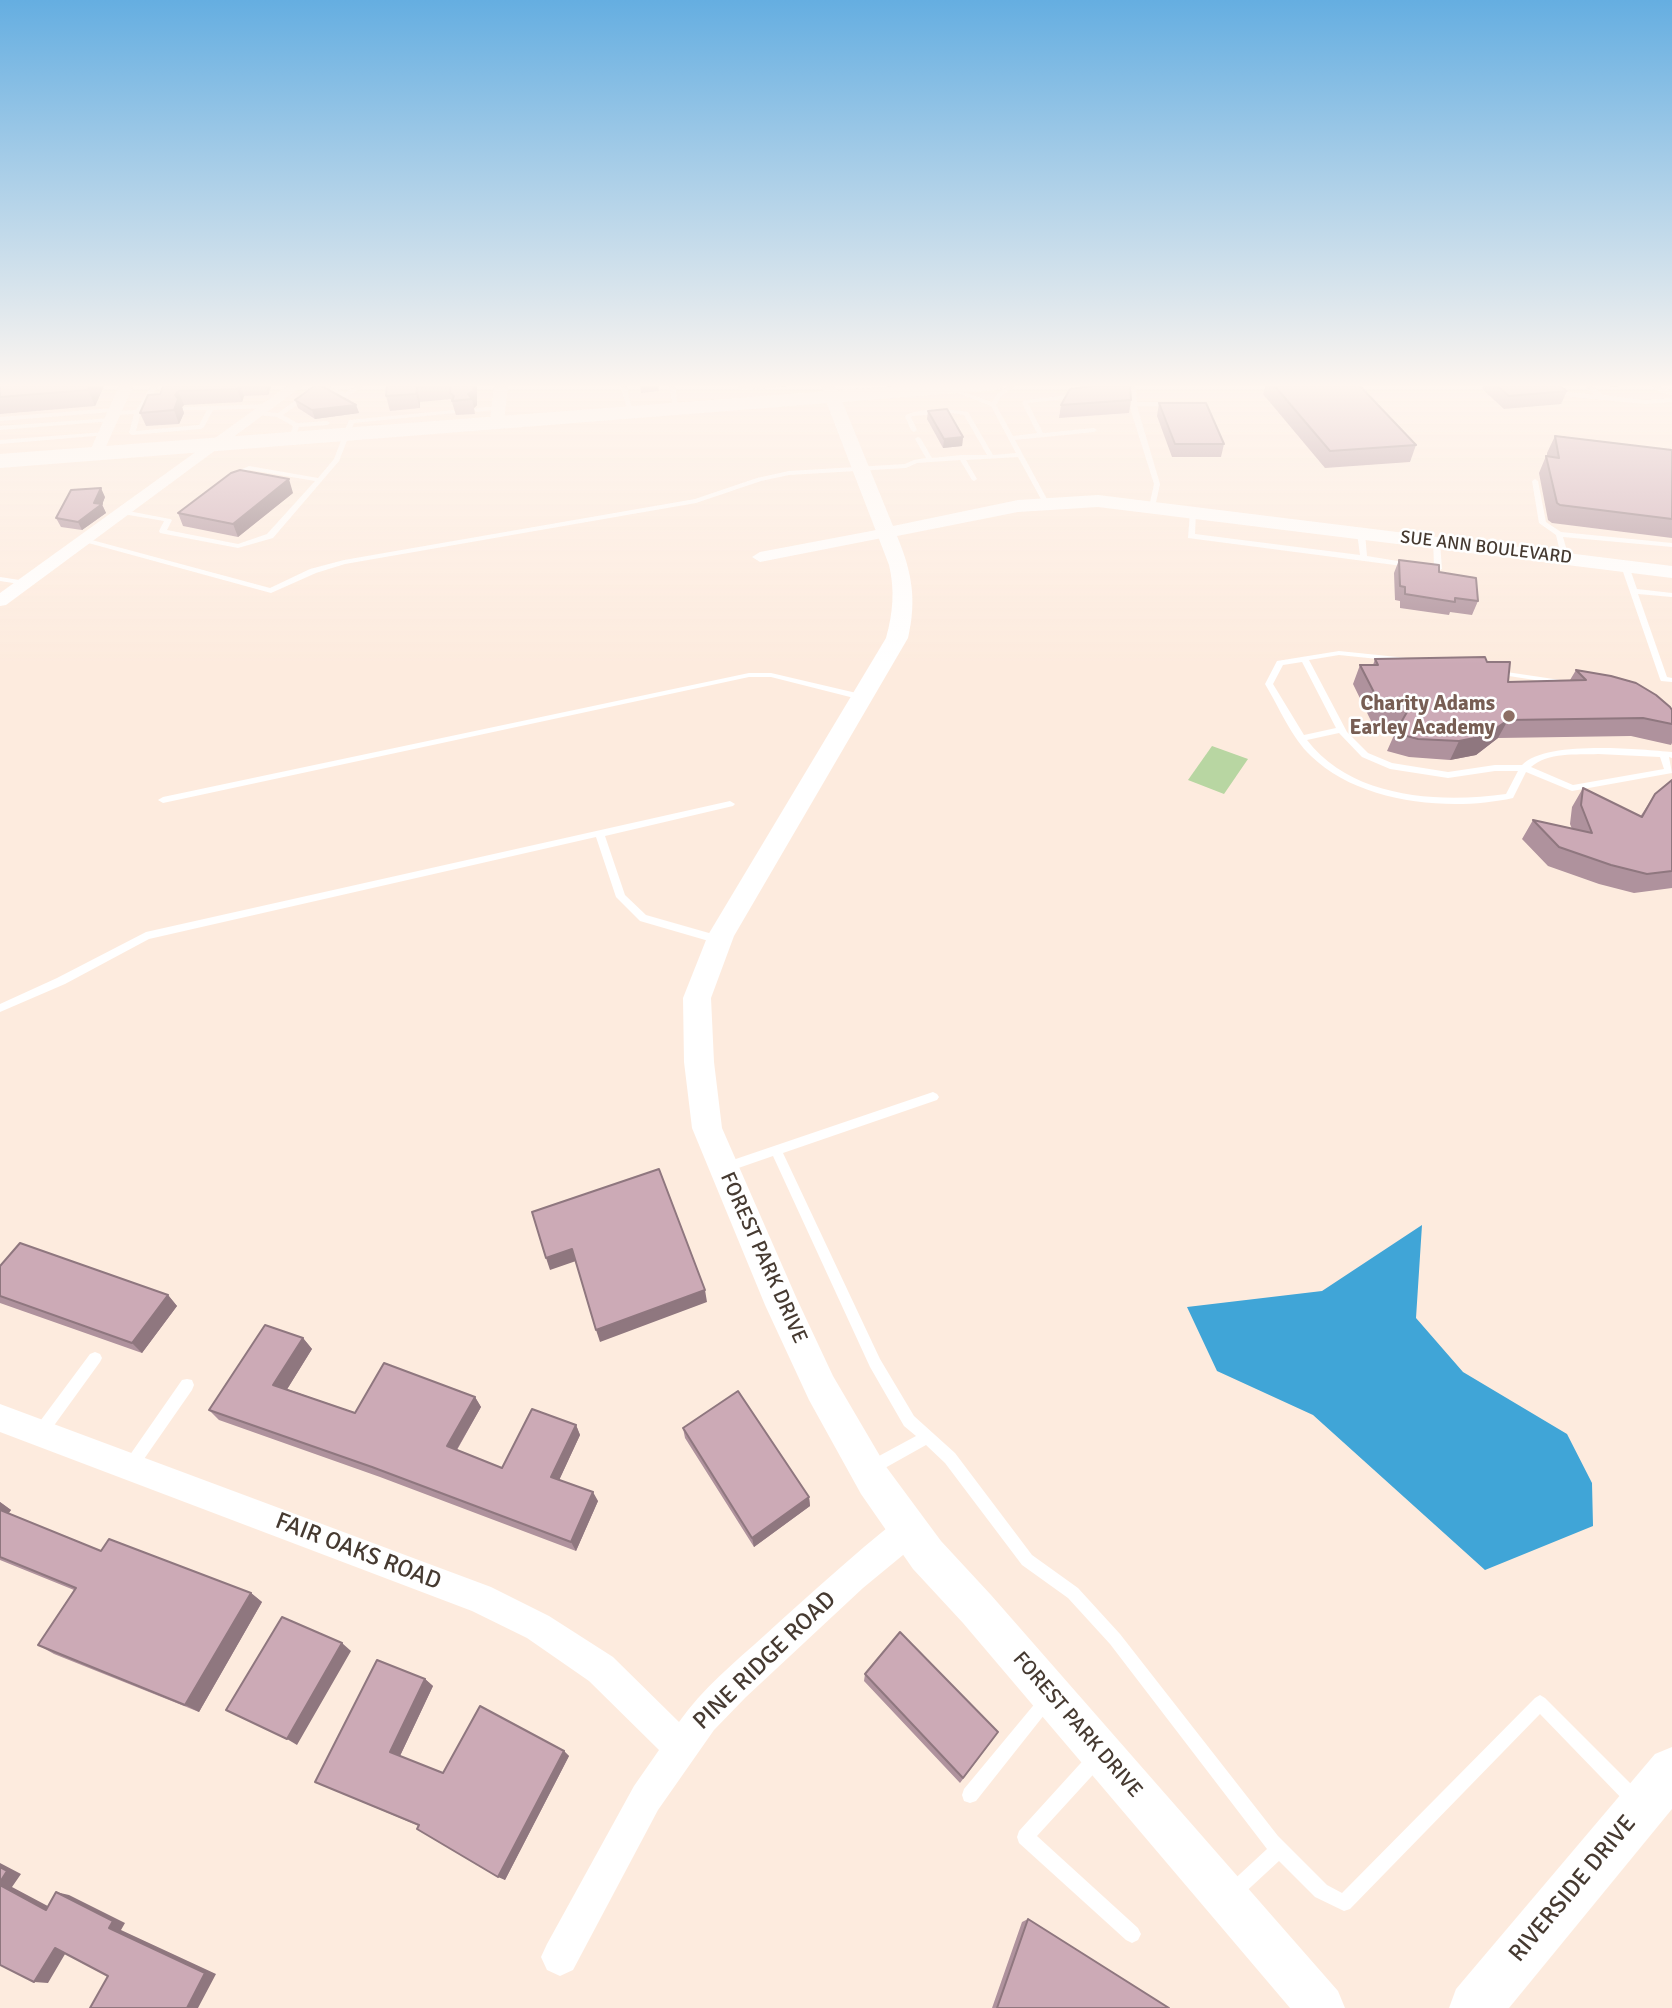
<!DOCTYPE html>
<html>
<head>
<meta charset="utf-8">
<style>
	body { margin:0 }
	canvas { display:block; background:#fdebde }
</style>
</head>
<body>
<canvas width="1672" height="2008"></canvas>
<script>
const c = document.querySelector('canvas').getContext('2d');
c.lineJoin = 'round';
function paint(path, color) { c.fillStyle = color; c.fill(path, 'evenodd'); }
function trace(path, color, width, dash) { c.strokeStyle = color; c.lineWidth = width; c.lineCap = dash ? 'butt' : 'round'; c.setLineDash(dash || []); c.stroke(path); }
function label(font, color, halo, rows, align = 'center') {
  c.font = font + ' Signika,sans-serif'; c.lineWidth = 5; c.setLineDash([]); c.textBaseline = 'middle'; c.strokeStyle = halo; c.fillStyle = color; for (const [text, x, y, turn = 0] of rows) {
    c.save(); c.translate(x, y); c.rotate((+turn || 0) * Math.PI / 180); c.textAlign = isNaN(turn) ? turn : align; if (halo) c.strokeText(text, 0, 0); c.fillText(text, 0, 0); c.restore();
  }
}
paint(new Path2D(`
	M1212,746l36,13 -24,35 -36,-14z`), '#b8d6a2');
paint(new Path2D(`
	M1422,1225l-6,93 47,54 104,62 25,49 1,43 -108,44 -172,-155 -96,-44 -30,-64 135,-16z`), '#40a5d7');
paint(new Path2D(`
	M153,384h6l-18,28 -5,19 63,-6 8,-15h-24v-2l2,-1 83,-3 3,2 -3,2 -55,2 -9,17 -3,2 -69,6 -3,-2 5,-19 -20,1 -3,-3 -111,9v-4l115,-9 2,1v2l19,-1z
	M318,384h7l20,9 14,-9h6l-20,14 -23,-11 -39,28 14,8 30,-2 3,2 -3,2 -28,2 -5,12 -5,-1 4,-12 -16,-9 -19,-2 -3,-2 3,-2 20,2z
	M620,384h6l7,29 -5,-1z
	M669,384h6l3,25 -5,-1z
	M773,384h20l-3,2 -50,4 -3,-2 3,-2z
	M1011,384h6l-15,11 -6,10 17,31 24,-3 -15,-30 2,-3 56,-6 3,2 -1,1 -54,6 15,30 51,-5 3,2 -3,2 -79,8 33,61 -1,1 -5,-1 -24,-44 -52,3 11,19 -3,2 -2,-1 -12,-20 -43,3 -11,5 -117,7 -28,6 -65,22 -351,61 -29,9 -45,20 -190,-52 7,-2 182,49 40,-19 34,-9 351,-61 62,-21 32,-7 116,-7 9,-4 12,-2 -11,-19 3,-2 3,2 11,19 29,-3h26l-23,-40 -11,-2 -40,3 -2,1 6,13 -3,2 -3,-2 -6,-14c12,-9 49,-7 63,-4l25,43 23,-2 -25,-47 -43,-17 5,-1 39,14 6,-9z
	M1126,384h6l4,5 1,13h36l3,2 -3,2h-36l23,78 -5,23 -3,2 -3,-2 5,-23 -23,-73 -1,-22z
	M1542,384h6l18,8 29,3 -12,-11h6l14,11 42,5 27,-2v4l-27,2 -73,-7 -16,-4z
	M1649,384c8,-1 15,5 23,7v4l-12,-3z
	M497,406l3,2 -1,1 -22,3 -3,-2 3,-2z
	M453,410l2,1v2l-101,10 -15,38 -66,77 -35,10 -78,-15 -1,-2 5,-10 -41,-7 -3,-2 3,-2 47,9 2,1 -5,10 71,14 29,-10 48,-53 -65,-11 -20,8 -2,-1v-2l21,-9 69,12 16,-19 15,-39z
	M111,418l3,2 -1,1 -113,9v-4z
	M104,432l3,2 -1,1 -106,9v-4z
	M1535,479l3,2 8,41 15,10 111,11v4l-109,-10 6,21 -7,2 -6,-25 -17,-12 -7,-42z
	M1193,510l3,2 -1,22 165,21 -3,-22 4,-2 4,2 2,23 43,7 4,2 -4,2 -222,-29 2,-26z
	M1433,540l7,2 2,27 -4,2 -13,-3 4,-2h5z
	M1622,564l7,2 8,23 35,4v4l-34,-3 29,83 5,1v4l-11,-1 -1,-2 -39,-113z
	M0,577l26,4 4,2 -4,2 -26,-4z
	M1339,651l68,7 4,2 -4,2 -68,-7 -30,5 38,72 21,21 24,10 56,9 47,-7h27c23,-25 117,-16 150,-13v6l-3,-1 3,16 -100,18 -46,-19 -13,26c-63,14 -154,5 -202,-42 -20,-19 -32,-49 -46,-72l12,-23zM1302,662l34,66 -32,7 -31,-51 10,-19zM1339,733l23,24 28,12 58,9 47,-7h23l-12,23c-66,9 -154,5 -199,-54zM1598,754l62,3 4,12 -91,16 -42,-18c17,-15 45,-12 67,-13z
	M1493,670l74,11 4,2 -4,2 -71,-11h-3z
	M749,673h22l94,22 1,2 -4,3 -91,-23h-22l-586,126 -5,-3 5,-3z
	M730,801l5,3 -2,2 -128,30 20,59 21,20 77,22 1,3 -5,4 -79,-23 -24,-24 -20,-60 -447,102 -84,45 -65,28v-8l57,-26 89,-46z
	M933,1092l4,2 2,3 -2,3 -154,53 97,206 34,57 41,37 77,102 46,33 42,46 158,202 49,49 15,8 193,-195 5,-3 5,3 95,95 2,6 -2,6 -6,2 -6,-2 -88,-91 -190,195 -6,2 -29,-14 -36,-36 -40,37 -6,2 -6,-2 -2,-6 2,-6 40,-37 -157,-205 -42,-46 -46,-33 -77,-102 -19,-18 -50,28 -5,2 -5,-2 -2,-5 2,-5 50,-27 -12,-10 -34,-59 -97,-211 -49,17 -4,-1 -2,-4 2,-4 4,-1z
	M95,1352l5,2 2,4 -2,4 -55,76 -5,2 -5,-2 -2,-5 2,-5 55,-74z
	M187,1379l5,1 2,5 -2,5 -57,82 -5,2 -5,-2 -2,-5 2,-5 57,-82z
	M1047,1692l5,3 3,5 -3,5 -76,96 -6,2 -6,-2 -2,-6 2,-6 78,-94z
	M1095,1752l6,2 2,6 -2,6 -64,70 101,92 3,6 -3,6 -6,3 -6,-3 -107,-97 -2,-6 2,-6 70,-77z`), '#fff');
paint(new Path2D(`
	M120,384h14l-31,69 -2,3h-10l-2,-3z
	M290,384h15l-299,221 -6,1v-13z
	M494,384h14l-4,38 -7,4 -7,-4z
	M820,384h13l6,12 -2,3h-10z
	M887,528l5,2 3,3 -3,3 -132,26 -8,-5 8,-5z
	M0,1404l491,183 58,29 64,41 66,65c23,-33 56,-60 86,-87 44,-40 87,-79 133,-116l11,-4 11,4 4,11 -4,11 -57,47 -117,109 -32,33 -56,80 -85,160 -13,6 -13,-6 -6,-13 6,-13 87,-158 25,-36 -70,-69 -62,-43 -55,-27 -472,-179z`), '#fff');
paint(new Path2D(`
	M832,391l8,5 53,130 125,-26 80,-5 574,71v12l-574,-71 -80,5 -121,24c15,36 20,64 11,102l-174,298 -23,62 3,64 8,66 74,169 37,79 54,92 54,73 50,54 347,396 7,17h-55l-327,-385 -50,-54 -52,-75 -52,-94 -44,-95 -73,-177 -8,-66 -1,-64 25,-63 178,-297c7,-25 9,-48 3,-73l-65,-169z`), '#fff');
paint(new Path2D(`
	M1672,1747v62l-163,199h-60l7,-19 199,-235z`), '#fff');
paint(new Path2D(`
	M922,384h83l-3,4 -7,2 -995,78v-14z`), '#fff');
paint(new Path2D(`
	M0,384h105l-10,22 -95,8z
	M164,384h108l-4,11 -24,1 -2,6 -58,3 -2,2 2,6 -5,11 -33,2 -6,-13 20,-19z
	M387,384h90v21l-3,3 1,6 -19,1 -5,-16 -31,3v6l-30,3 -4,-15z
	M1266,384h92l58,61 -6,17 -85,6 -62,-74z
	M1484,384h73l10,7 -6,13 -57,5 -22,-20z
	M1607,384h36l-32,3z
	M295,400l61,5 3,8 -44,6 -17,-11z
	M1131,400l-2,13 -70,5 2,-13z
	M1159,403l65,41 -3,13h-49l-15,-41z
	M928,411l35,26 -1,9 -19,2 -16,-29z
	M1555,436l117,14v88l-120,-15 -4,-3 -9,-47 7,-17h1v-3z
	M293,493l-55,44 -55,-11 -5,-13z
	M105,497l-3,7 4,9 -24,17 -21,-3 -5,-9z
	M1399,560l40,12 39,29 -6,14 -22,-3 -1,3 -49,-7v-7l-5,-1 -1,-27z
	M1375,659l112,3 21,20 62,-2 6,-10 96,40v33l-1,2 -40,-9 -133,2 -22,17 -26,5 -41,-3 -22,-6 8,-18 5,-9 -27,1 -20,-41 7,-19h13z
	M1672,780v108l-38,5 -35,-9 -51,-18 -26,-27 11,-19 39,9 -2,-5 2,-17 11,-19 57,29 15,-23z
	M0,1266l168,29 9,11 -35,47 -142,-50z
	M303,1338l9,11 -25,40 68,24 120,-16 6,10 -24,43 45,18 74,-43 4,10 -21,45 39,21 -22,50 -196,-74 -161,-57 -10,-10z
	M683,1428l126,69 1,9 -56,41 -69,-109z
	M0,1502l11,8 -3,4 93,37 150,42 11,9 -63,110 -145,-58 -16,-9 36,-55 -74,-30z
	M865,1674l133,58 -4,6 -34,45 -96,-102z
	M425,1679l8,7 -33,70 43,17 121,-22 5,5 -64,124 -86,-54 -104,-44z
	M1028,1919l141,89h-177l30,-86z`), '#af929d');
paint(new Path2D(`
	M91,384h14l-10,22 -7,-16z
	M239,384l5,12 -2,6 -5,-13z
	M265,384h7l-4,11z
	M474,384h3v21l-3,3 -2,-9 -4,-5z
	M658,384l1,7 -18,2 -1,-8z
	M417,387l3,15v6l-4,-14z
	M178,391l6,14 -2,2 2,6 -5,11 -5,-14 1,-15z
	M356,405l3,8 -44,6 -3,-9z
	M963,437l-1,9 -19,2 1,-9z
	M289,479l4,14 -55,44 -5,-13z
	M101,488l4,9 -3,8 4,8 -24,17 -4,-8 16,-19z
	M1508,720l-10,18 -22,17 -26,5 9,-19z
	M572,1249l4,12 -26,9 -4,-12z
	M705,1290l2,12 -107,40 -4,-12z
	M168,1295l9,11 -35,47 -10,-10z
	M303,1338l9,11 -29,47 -10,-11z
	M475,1397l6,10 -28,49 -6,-10z
	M576,1425l4,10 -24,52 -5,-10z
	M593,1492l5,9 -22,50 -5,-9z
	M809,1497l1,9 -56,41 -2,-9z
	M0,1502l11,8 -5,7 -6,-4z
	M251,1593l11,9 -63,110 -14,-7z
	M342,1643l9,8 -54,94 -10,-6z
	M425,1679l8,7 -34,72 -9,-6z
	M564,1751l5,5 -64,124 -7,-3z
	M0,1863l21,11 -9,13 47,25 -13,-2 -46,-25z
	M56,1892l13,3 56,28 -4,7 95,44 -18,34h-11l-78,-80z
	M55,1948l13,1 -20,34 -14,-1z`), '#8f777f');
const building = new Path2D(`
	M0,384h91l-3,6 -88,7z
	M164,384h75l-2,5 -59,2 -3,4 3,4 -4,11 -34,3 8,-18 12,-1z
	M317,384h1l38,21 -44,5 -17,-10z
	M387,384h87l-1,7 -5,3 4,5 -20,2 2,-5 -4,-3 1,-9 -34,3 -1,7 -30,2z
	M1273,384h85l58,61 -86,6z
	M1495,384h62l10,7 -58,5z
	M1130,385l1,15 -70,5 9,-16 24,-3z
	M1159,403h47l18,41h-49z
	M947,409l16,28 -19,2 -16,-28z
	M1555,436l117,14v69l-112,-14 -3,-2 -11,-47 13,2z
	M240,470l49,9 -56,45 -55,-11 53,-40z
	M101,488l-7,15 8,1 -24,18 -22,-4 15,-28z
	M1399,560l40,5v7l37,6 2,23 -23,-3v4l-50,-8v-7l-5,-1z
	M1485,657l2,5h23l-2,20 78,-2 -10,-10 35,6 25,7 20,12 14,12 2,3v14l-29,-6 -135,2 -23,16 -26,5 -41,-2 -23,-6 16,-28 -30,1 -21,-41h18l-3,-6z
	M1672,780v91l-25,3 -36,-9 -52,-18 -26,-27 59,13 -11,-28 2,-17 59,29 13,-23z
	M659,1169l46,121 -109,40 -24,-81 -26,9 -14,-46z
	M20,1243l148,52 -36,48 -132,-47v-30z
	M265,1325l38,13 -30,47 82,28 29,-50 91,34 -28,49 55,22 30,-59 44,16 -25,52 42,15 -22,50 -199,-75 -163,-57z
	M738,1391l71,106 -57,41 -69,-110z
	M0,1510l101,41 8,-12 142,54 -66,112 -147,-60 38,-57 -76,-31z
	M282,1617l60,26 -55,96 -61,-29z
	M900,1632l98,100 -35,46 -98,-104z
	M377,1660l48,19 -35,73 53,21 37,-67 84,45 -66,126 -81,-48 2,-4 -104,-43z
	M0,1867l7,4 -7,11z
	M0,1885l46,25 10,-18 57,29 -4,7 96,45 -18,35h-97l18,-32 -53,-28 -21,34 -34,-17z
	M1028,1919l141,89h-172z`);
paint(building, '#ccaab6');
trace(building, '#8f777f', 2);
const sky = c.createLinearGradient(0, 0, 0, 665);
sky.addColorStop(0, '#65aee1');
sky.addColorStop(0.58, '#fef6f0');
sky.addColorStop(1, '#fef6f000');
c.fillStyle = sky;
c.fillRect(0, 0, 1672, 665);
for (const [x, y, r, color] of [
	[1509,716,7,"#8d6e63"]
]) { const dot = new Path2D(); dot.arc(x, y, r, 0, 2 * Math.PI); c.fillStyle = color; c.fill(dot); trace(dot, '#fff', 2.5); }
label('18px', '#463a31', '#fff', [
	["SUE ANN BOULEVARD",1486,548,7]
]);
label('bold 21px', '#785e54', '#fff', [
	["Charity Adams",1495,704],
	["Earley Academy",1495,728]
], 'right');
label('21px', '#463a31', '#fff', [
	["FOREST PARK DRIVE",763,1258,66],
	["FOREST PARK DRIVE",1077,1725,49]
]);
label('24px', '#463a31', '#fff', [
	["FAIR OAKS ROAD",358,1552,21],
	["PINE RIDGE ROAD",765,1661,-44],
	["RIVERSIDE DRIVE",1573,1889,-50]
]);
</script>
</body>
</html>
